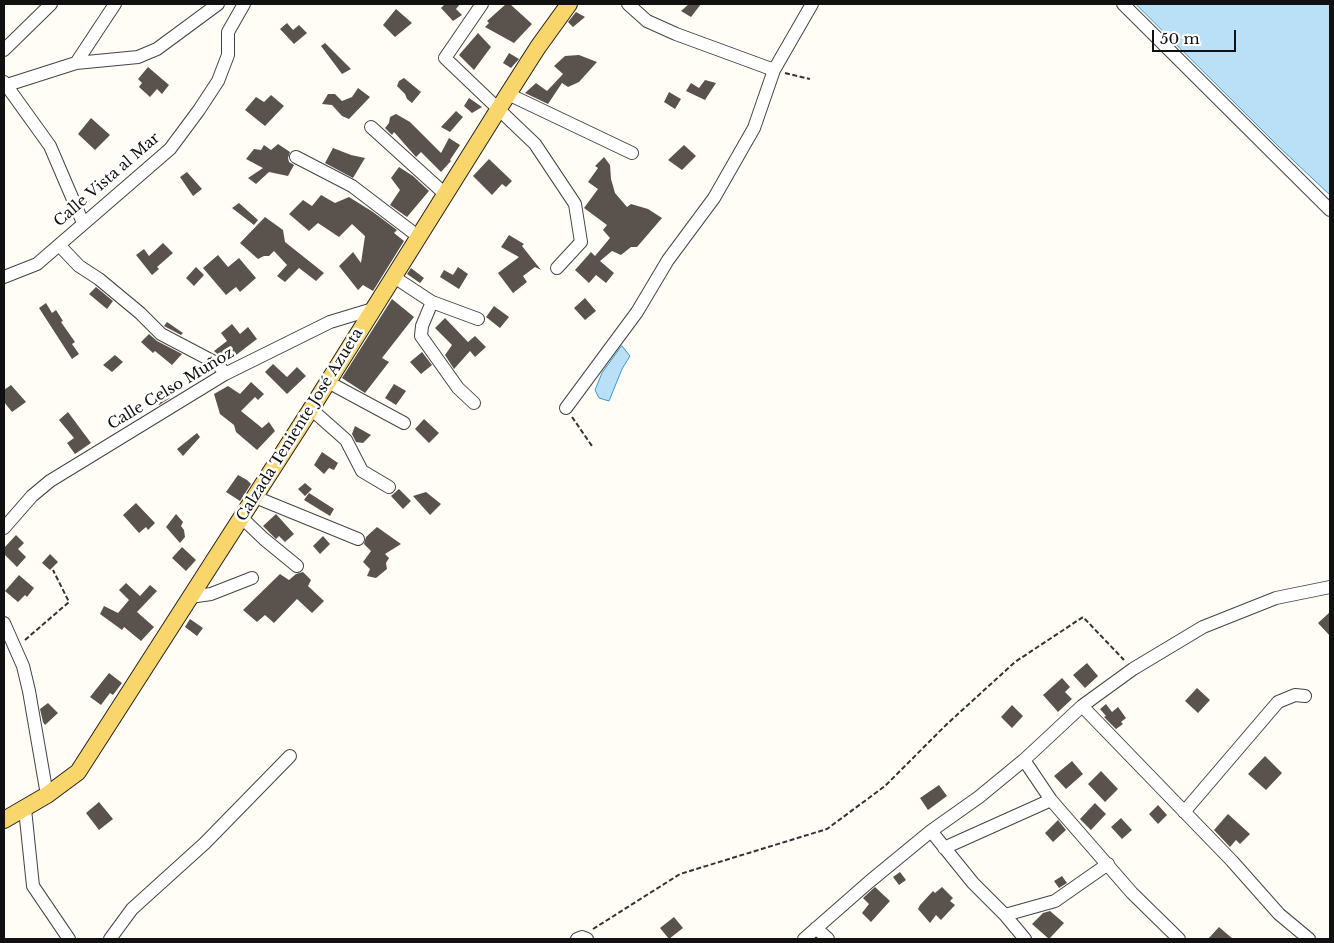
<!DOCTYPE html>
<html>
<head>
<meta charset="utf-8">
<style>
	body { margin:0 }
	#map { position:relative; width:1334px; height:943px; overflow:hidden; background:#fffdf5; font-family:"Libre Baskerville",serif }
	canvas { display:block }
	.frame { position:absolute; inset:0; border:5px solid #111; pointer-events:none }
	.scale { position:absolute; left:1152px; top:30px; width:84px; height:22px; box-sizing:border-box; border:2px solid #111; border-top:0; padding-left:6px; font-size:15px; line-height:18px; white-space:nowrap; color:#111; -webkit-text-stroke:4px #fff; paint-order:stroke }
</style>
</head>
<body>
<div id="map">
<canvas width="1334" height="943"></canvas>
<div class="frame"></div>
<div class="scale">50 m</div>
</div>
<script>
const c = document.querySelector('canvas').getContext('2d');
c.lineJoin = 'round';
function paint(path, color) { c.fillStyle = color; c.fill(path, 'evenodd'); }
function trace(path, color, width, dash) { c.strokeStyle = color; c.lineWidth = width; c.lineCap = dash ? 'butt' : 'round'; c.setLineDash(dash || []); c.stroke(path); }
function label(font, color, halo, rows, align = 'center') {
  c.font = font + ' "Libre Baskerville",serif'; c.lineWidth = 5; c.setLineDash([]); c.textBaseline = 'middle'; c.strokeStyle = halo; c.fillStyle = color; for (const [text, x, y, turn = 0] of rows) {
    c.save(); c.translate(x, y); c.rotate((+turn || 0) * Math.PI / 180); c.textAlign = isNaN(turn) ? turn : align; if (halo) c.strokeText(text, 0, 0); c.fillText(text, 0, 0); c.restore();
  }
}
const water = new Path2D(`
	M1136,4h194v191l-52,-49z
	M622,346l8,10 -8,13 -13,32 -10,-3 -4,-8 7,-17z`);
paint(water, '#b9e0f7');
trace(water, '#3f96cf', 1);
paint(new Path2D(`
	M445,4h15l-4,5 6,6 -9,6 -12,-13z
	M506,4h4l22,20 -18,19 -29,-16 4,-4 -2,-2z
	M689,4h12l-10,13 -10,-6z
	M396,9l16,14 -17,14 -12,-12z
	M576,12l9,5 -12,10 -5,-5z
	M287,23l6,7 6,-5 8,8 -13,11 -14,-15z
	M478,33l13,14 -17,23 -15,-15z
	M325,43l26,26 -9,5 -21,-28z
	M509,53l10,6 -8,9 -8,-5z
	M579,55l18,7 -18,20 -11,5 -6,-4 -14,21 -23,-11 11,-10 11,8 16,-17 -9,-8 11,-10z
	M148,67l21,18 -7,9 -5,-5 -7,8 -11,-10 3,-4 -4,-4z
	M404,78l17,14 -9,11 -5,-4 -2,-5 -8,-8 2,-5z
	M705,80l11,3 -11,17 -19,-9 5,-8 8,5z
	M358,88l12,9 -21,22 -7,-3 -10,-11 -10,-1 6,-10h7l7,7 10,-4z
	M669,92l12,7 -6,10 -11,-7z
	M271,95l13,11 -19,20 -20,-16 11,-13 8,5z
	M469,98l13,9 -10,6 -8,-7z
	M456,111l7,6 -13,15 -9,-5z
	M396,114l14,8 31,31 8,-15 11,7 -10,15 1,1 -10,11 -20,-20 -5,5 -22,-25 -2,3 -7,-7 4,-5 1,-6z
	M91,118l19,17 -15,15 -17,-16z
	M278,144l12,8 -2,6 1,4 5,3 -6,11 -19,-4 -13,12 -8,-6 15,-10 -17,-9 8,-10 7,1 3,-5 7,5z
	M684,145l12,11 -14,14 -14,-10z
	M333,148l18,7 14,3 -12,20 -28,-15z
	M604,157l6,8 1,14 4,14 12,14 4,-3 17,5 14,9 -25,29h-6l-10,8 -9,-4 -12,10 14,12 -8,10 -10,-8 -7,8 -14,-13 16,-18 4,4 15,-18 -7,-8 4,-5 -23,-17 14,-19 -10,-7 10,-14 -3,-2z
	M489,159l23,22 -6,6 -4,-3 -10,11 -19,-19z
	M399,167l14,9 16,15 -22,26 -17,-12 10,-15 -9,-12z
	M187,172l15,17 -9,7 -13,-19z
	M321,195l14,8 14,-6 24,15 24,18 -3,3 10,8 -31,50 -10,-6 -5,5 -19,-24 14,-14 8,11 4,-27 -13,-12 -13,13 -21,-14 -9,8 -20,-17 14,-14 9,6z
	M239,203l19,17 -4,5 -22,-17z
	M265,217l18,13 2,12 39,31 -8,8 -17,-13 -14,14 -8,-6 10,-11 -13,-14 -5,5h-5l-6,3 -18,-16z
	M509,235l15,9 -2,2 19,24 -6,-3 -12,9 4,6 -14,11 -15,-20 21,-16 -18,-10z
	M163,243l10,10 -16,14 2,2 -7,6 -16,-20 8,-6 5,7z
	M218,255l10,12 11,-9 17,20 -16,14 -4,-5 -10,8 -23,-27z
	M196,267l8,8 -10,11 -8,-8z
	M458,267l10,7 -9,15 -19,-12 4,-7 9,5z
	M411,268l13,10 -4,5 -13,-9z
	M96,287l17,14 -6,8 -18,-15z
	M585,298l11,13 -11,9 -11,-12z
	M392,299l22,18 -32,41 7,4 -24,31 -23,-15z
	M46,303l6,10 4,-3 7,11 -2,1 14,20 -3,2 7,10 -7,5 -33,-51z
	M494,306l15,11 -9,11 -14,-11z
	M445,318l23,24 7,-6 11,11 -11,10 -5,-6 -16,18 -9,-14 7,-10 -17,-17z
	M167,322l16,11 -2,2 -17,-9z
	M232,324l8,10 8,-7 9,12 -30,23 -13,-11 13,-10 -6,-8z
	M149,334l8,7 25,13 -10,11 -17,-14 -2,2 -12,-11z
	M422,352l10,13 -11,9 -11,-12z
	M115,355l8,7 -11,10 -9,-7z
	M273,364l14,13 10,-10 9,9 -19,18 -22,-22z
	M251,382l13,12 -6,6 -3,-3 -14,14 21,17 7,-6 6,9 -18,19 -21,-18 -2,-7 -14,-11 -6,-20 14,-8 12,8z
	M394,384l12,7 -10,14 -11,-7z
	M11,385l15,17 -14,10 -8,-10v-12z
	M164,389l6,9 -11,7 -6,-8z
	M68,412l23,31 -16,11 -8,-11 7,-5 -15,-18z
	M424,419l15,14 -10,10 -14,-14z
	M355,426l16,9 -8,8 -7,-1 -4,-8z
	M197,433l3,4 -17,19 -6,-7z
	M322,452l16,11 -4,7 -5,-2 -5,6 -10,-9z
	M238,475l9,5 4,4 -11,17 -14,-9z
	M305,483l7,6 -7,7 -7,-7z
	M399,489l12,12 -8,8 -12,-13z
	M426,492l15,12 -11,11 -17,-19z
	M309,493l25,16 -4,7 -26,-16z
	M136,503l19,20 -7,7 -2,-3 -7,6 -16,-18z
	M176,514l7,8 -2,4 3,4 1,7 -5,6 -14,-16z
	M276,514l18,20 -9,8 -6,-6 -3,3 -13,-13z
	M377,527l24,17 -16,10 4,4 -3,5 1,6 -11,9 -9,-2 3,-7 -7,-7 8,-11 -7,-7 2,-7z
	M16,535l8,8 -6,6 8,8 -9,10 -13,-13v-6z
	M323,536l7,8 -10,10 -7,-8z
	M182,547l14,13 -10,11 -14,-13z
	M50,554l8,8 -8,8 -8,-7z
	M303,572l8,8 -3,6 16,15 -12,12 -15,-14 -23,24 -9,-8 -8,7 -14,-12 37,-36 9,6 7,-6z
	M19,575l15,13 -7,9 -2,-2 -7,7 -13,-11z
	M126,583l14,13 10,-11 7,6 -20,21 17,15 -13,14 -17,-14 -2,3 -22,-16 4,-8 14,7 11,-13 -10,-10z
	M1330,612v24l-12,-13z
	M190,619l13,9 -6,8 -12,-9z
	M1087,663l11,13 -13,12 -12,-13z
	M109,673l13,10 -9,12 -3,-2 -9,12 -11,-8z
	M1062,678l8,9 -5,5 7,7 -14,13 -15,-17z
	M1197,688l13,12 -12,13 -13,-12z
	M48,703l10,10 -13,12 -2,-3 -3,-13z
	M1106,704l6,8 6,-5 8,11 -5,4 2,2 -7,5 -12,-12 2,-1 -6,-7z
	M1012,705l11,11 -11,12 -11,-11z
	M1265,756l17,17 -16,17 -18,-16z
	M1072,761l11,13 -17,15 -12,-13z
	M1101,771l17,18 -13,13 -17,-18z
	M939,785l8,11 -19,14 -8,-12z
	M99,802l14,17 -14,11 -13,-17z
	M1095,803l11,11 -15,16 -11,-11z
	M1158,805l9,10 -9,9 -9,-10z
	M1228,814l22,20 -10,10 -4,-4 -6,7 -16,-17z
	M1121,818l11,12 -10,9 -11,-12z
	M1058,820l8,10 -13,12 -8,-9z
	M900,872l6,8 -7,5 -6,-8z
	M1062,876l5,7 -8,5 -5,-7z
	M875,887l15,14 -19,21 -9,-9 7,-9 -6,-6z
	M942,887l11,11 -3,3 5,4 -14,15 -5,-5 -6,8 -12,-14 2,-4 13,-14 2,2z
	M1050,911l14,12 -15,16 -17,-15 11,-11z
	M674,917l9,11 -14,11 -9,-11z
	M1219,927l14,12h-25z`), '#5a524d');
const minor = new Path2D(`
	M482,4l-37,54 90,86 40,60 6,38 -24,26
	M628,4l19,17 29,13 98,36
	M1123,4l207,206
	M4,50l47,-46
	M76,63l62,-6 19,-8 61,-45
	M4,82l46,64 33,77
	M7,85l69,-22 39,-59
	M508,94l124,59
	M371,127l74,67
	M296,157l56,29 67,51
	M59,245l20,21 20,13 41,34 21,21 57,30 7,10
	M4,277l33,-13 133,-115 29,-39 19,-29 10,-26v-23l16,-28
	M394,277l38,25 46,17
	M432,302l-10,24 -1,10 37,52 16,15
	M328,382l76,41
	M566,408l71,-96 31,-52 46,-62 40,-70 20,-58 38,-66
	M311,409l35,31 16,31 27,16
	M255,497l103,42
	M242,518l22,21 33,27
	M4,528l28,-32 18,-15 175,-107 105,-52 43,-13
	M190,597l21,-3 41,-16
	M4,623l19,43 6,25 18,104
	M1082,706l150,155 47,53 30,25
	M1024,760l27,40 81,93 47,46
	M25,809l8,77 36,53
	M1184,812l94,-110 17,-7 10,1
	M931,831l42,52 32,32 50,-14 53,-37
	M944,848l107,-48
	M1005,915l20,24
	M816,928l12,11
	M110,939l22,-30 73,-66 85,-87
	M577,939l5,-2 5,2
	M804,939l65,-57 62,-51 48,-34 45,-37 58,-54 51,-37 70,-42 73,-29 54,-11`);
const major = new Path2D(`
	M4,820l43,-25 31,-23 233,-363 197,-315 30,-47 31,-43`);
trace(minor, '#444', 14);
trace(major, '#222', 18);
trace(new Path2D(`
	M785,73l25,6
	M572,417l20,29
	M25,640l44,-38 -16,-32
	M593,929l87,-55 147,-45 58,-43 62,-62 68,-62 68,-45 41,43`), '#333', 2, [5, 2.5]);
trace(minor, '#fff', 12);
trace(major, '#f9d66b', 16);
label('15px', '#111', '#fff', [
	["Calle Vista al Mar",107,180,-41],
	["Calle Celso Muñoz",171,389,-31],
	["Calzada Teniente José Azueta",300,425,-58]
]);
</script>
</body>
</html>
